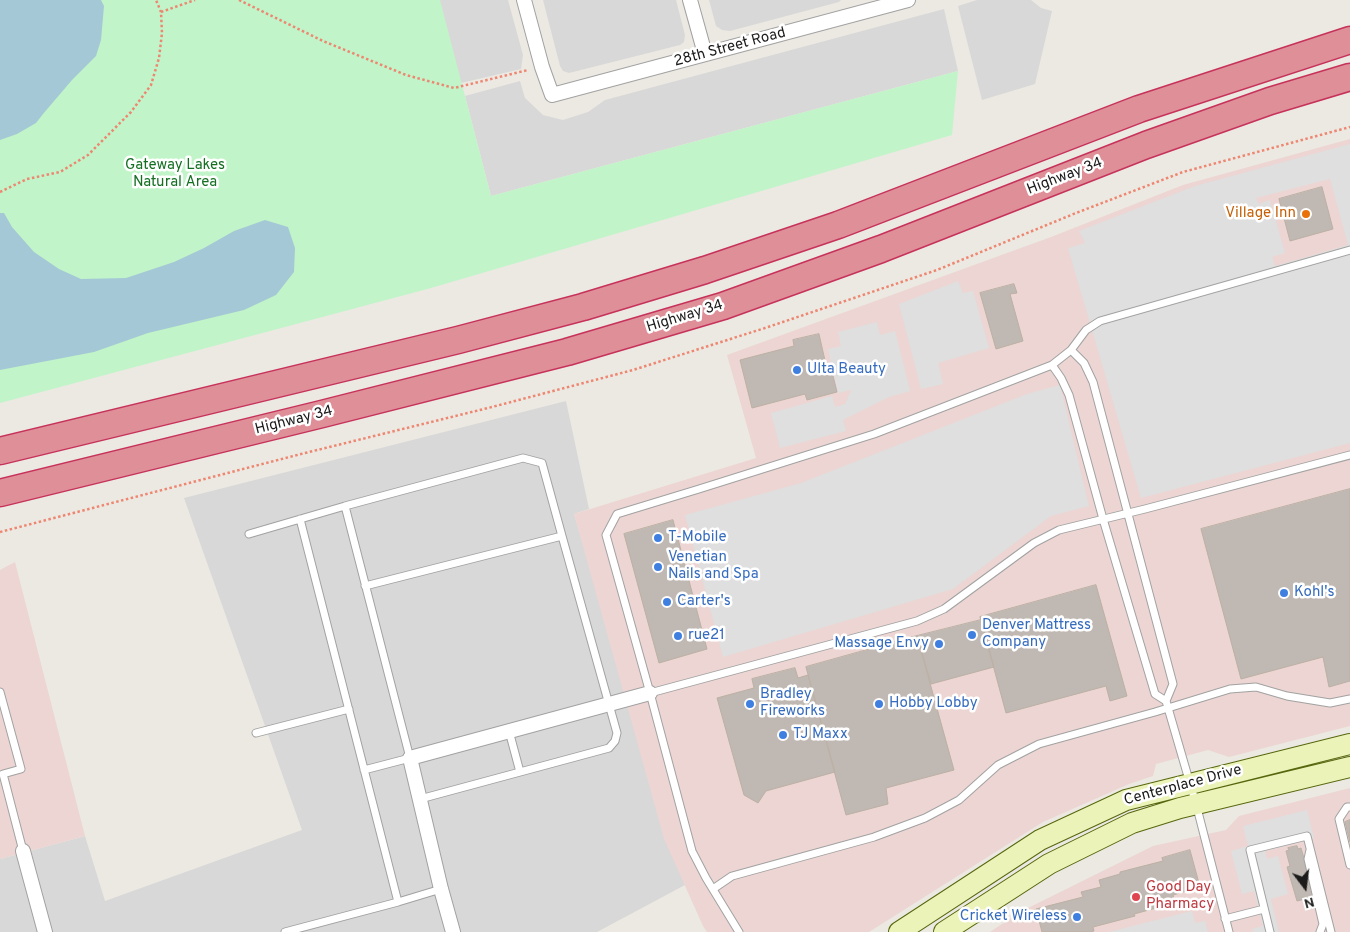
<!DOCTYPE html>
<html>
<head>
<meta charset="utf-8">
<style>
	body { margin:0 }
	#map { position:relative; width:1350px; height:932px; overflow:hidden; background:#ece9e2; font-family:Overpass,sans-serif }
	canvas { display:block }
	.north { position:absolute; left:1280px; top:862px; width:50px; height:50px; -webkit-text-stroke:4px #fff; paint-order:stroke; rotate:165deg; font-size:14px; font-weight:700; line-height:20px; text-align:center; color:#1b1b1b }
	.north::after { content:''; display:block; margin:auto; width:18px; height:22px; background:#1b1b1b; clip-path:polygon(50% 0,100% 100%,50% 72%,0 100%) }
</style>
</head>
<body>
<div id="map">
<canvas width="1350" height="932"></canvas>
<div class="north">N</div>
</div>
<script>
const c = document.querySelector('canvas').getContext('2d');
c.lineJoin = 'round';
function paint(path, color) { c.fillStyle = color; c.fill(path, 'evenodd'); }
function trace(path, color, width, dash) { c.strokeStyle = color; c.lineWidth = width; c.lineCap = dash ? 'butt' : 'round'; c.setLineDash(dash || []); c.stroke(path); }
function label(font, color, halo, rows, align = 'center') {
  c.font = font + ' Overpass,sans-serif'; c.lineWidth = 5; c.setLineDash([]); c.textBaseline = 'middle'; c.strokeStyle = halo; c.fillStyle = color; for (const [text, x, y, turn = 0] of rows) {
    c.save(); c.translate(x, y); c.rotate((+turn || 0) * Math.PI / 180); c.textAlign = isNaN(turn) ? turn : align; if (halo) c.strokeText(text, 0, 0); c.fillText(text, 0, 0); c.restore();
  }
}
paint(new Path2D(`
	M439,0h69l15,55 -2,14 -60,14z
	M543,0h133l9,35 -1,7 -4,3 -111,28 -6,-2 -3,-5z
	M709,0h132l-2,2 -109,29 -8,-1 -6,-4z
	M977,0h54l10,8 11,3 -17,73 -53,16 -24,-94z
	M944,9l14,62 -467,125 -26,-100 55,-15 5,17 18,17 20,5 25,-8 17,-12z
	M566,401l23,108 -15,5 111,371 -88,47h-597v-73l85,-23 20,65 197,-71 -118,-332z`), '#d9d8d8');
paint(new Path2D(`
	M1350,139v587l-121,31 -21,-7 -52,14 -3,12 -24,8 -86,38 -174,110h-162l-4,-6 -39,-87 -90,-325 182,-56 -29,-103 324,-118 132,-52z
	M15,562l70,274 -85,23v-289z
	M1350,788v144h-360l30,-20 133,-66 73,-16 13,-14z`), '#ecd5d2');
paint(new Path2D(`
	M0,0h440l51,196 467,-125 -6,64 -521,153 -431,115z`), '#c1f4c8');
paint(new Path2D(`
	M1350,144v299l-209,55 -73,-250 17,-5 -6,-12 116,-45zM1330,179l18,66 -73,21 -3,-9 13,-4 -15,-53 -11,4 -3,-6z
	M958,281l5,12 10,-2 16,57 -51,15 5,21 -22,5 -22,-85z
	M877,322l3,13 15,-4 15,60 -21,6 -46,23 3,11 -66,17 -9,-35 61,-17 3,11 10,-3 6,-14 -13,3 -10,-44 13,-3 -3,-14z
	M1060,385l29,121 -38,10 -98,73 -230,68 -38,-142 116,-32 226,-89z
	M1307,810l7,28 -49,13 2,8 11,-3 10,38 -17,5 8,33h-26l-1,-3 11,-3 -9,-35 -12,3 -11,-43 17,-5 -5,-20z
	M1192,911l3,12 10,-2 3,11h-99z`), '#dfdfdf');
paint(new Path2D(`
	M0,0h101l3,6 -3,34 -5,16 -24,24 -29,34 -7,9 -19,11 -17,6z
	M0,213h4l8,14 22,25 25,17 22,10 45,-1 48,-16 30,-14 30,-17 31,-11 23,7 7,21 -1,24 -18,23 -32,15 -96,23 -54,19 -94,18z`), '#a5c8d6');
const building = new Path2D(`
	M1322,187l11,42 -43,12 -11,-42z
	M1014,284l3,9 -7,1 13,47 -27,8 -16,-56z
	M819,334l7,31 4,-1 7,28 -30,8 -2,-6 -53,14 -12,-48 54,-14 -1,-6z
	M1350,489v192l-21,6 -6,-30 -82,22 -40,-150z
	M673,520l34,129 -48,14 -35,-129z
	M1096,585l31,111 -17,5 -4,-15 -100,27 -26,-96z
	M981,620l13,47 -63,17 -14,-48z
	M917,636l37,134 -68,18 2,16 -42,11 -40,-148z
	M795,668l3,10 10,-3 27,97 -69,19 -8,12 -14,-8 -27,-97 37,-10 -2,-9z
	M1350,820v22l-5,-20z
	M1297,846l1,3 3,-1 5,17 2,-1 6,33 -17,4 -10,-34 3,-1 -4,-15 3,-1 -1,-2z
	M1190,850l10,37 -27,8 2,8 -41,11 1,2 -42,11 1,4 -4,1h-48l-6,-23 47,-12 -2,-5 20,-5 -2,-7 21,-6v-2l43,-11 -1,-3z`);
paint(building, '#c0b8b2');
trace(building, '#bcb1a5', 1);
const lane = new Path2D(`
	M1071,350l13,13 9,19 80,302 -7,17 30,103 33,128
	M1052,365l9,13 8,17 34,124 52,175 11,7
	M249,534l96,-28
	M365,586l197,-50
	M0,692l21,77 -18,5 20,77
	M650,693l267,-72 27,-12 90,-66 25,-13 86,-21 205,-54
	M509,731l11,41
	M256,733l93,-24
	M364,770l46,-12 -65,-252 178,-48 19,5 20,73 55,197 -2,8 -6,7 -189,51
	M1350,807h-3l-8,12 11,46
	M1310,850l-2,9 15,65 -3,8
	M713,889l19,-13 142,-39 51,-19 34,-18 39,-35 41,-21 116,-32 75,-23 26,-2 31,9 43,7 20,-4
	M398,902l43,-13
	M1225,919l39,-10
	M285,932l113,-30 -98,-383
	M739,932l-33,-54 -14,-27 -42,-158 -44,-158 11,-21 82,-25 175,-55 178,-69 19,-15 15,-20 14,-9 250,-71
	M1270,932l-20,-82 57,-14 24,96`);
const street = new Path2D(`
	M524,0l18,67 10,28 356,-95
	M690,0l15,54
	M23,851l22,81
	M453,932l-12,-43 -31,-131 240,-65`);
const secondary = new Path2D(`
	M899,932l141,-92 86,-40 224,-56
	M944,932l105,-68 83,-41 48,-15 170,-41`);
const highway = new Path2D(`
	M0,451l458,-111 125,-33 122,-37 133,-45 301,-116 211,-69
	M0,493l322,-79 245,-62 156,-46 158,-57 265,-104 124,-44 80,-24`);
trace(lane, '#a2a2a2', 9);
trace(street, '#a2a2a2', 16);
trace(secondary, '#57670e', 22);
trace(highway, '#c7325b', 29);
trace(new Path2D(`
	M239,0l84,41 83,34 48,13 74,-18
	M161,12l34,-12
	M0,192l27,-13 33,-7 28,-17 43,-43 20,-27 8,-27 3,-25 -1,-21 -5,-12
	M0,532l301,-78 191,-47 141,-37 132,-42 172,-58 139,-57 107,-41 167,-45`), '#ed8772', 2.5, [2.5, 2.5]);
trace(lane, '#fff', 7);
trace(street, '#fff', 14);
trace(secondary, '#ecf3b9', 20);
trace(highway, '#de8f98', 26);
for (const [x, y, r, color] of [
	[1306,214,5,"#e8710a"],
	[797,370,5,"#3f7fe0"],
	[658,538,5,"#3f7fe0"],
	[658,567,5,"#3f7fe0"],
	[1284,593,5,"#3f7fe0"],
	[667,602,5,"#3f7fe0"],
	[972,635,5,"#3f7fe0"],
	[678,636,5,"#3f7fe0"],
	[939,644,5,"#3f7fe0"],
	[750,704,5,"#3f7fe0"],
	[879,704,5,"#3f7fe0"],
	[783,735,5,"#3f7fe0"],
	[1136,897,5,"#e0444e"],
	[1077,917,5,"#3f7fe0"]
]) { const dot = new Path2D(); dot.arc(x, y, r, 0, 2 * Math.PI); c.fillStyle = color; c.fill(dot); trace(dot, '#fff', 2); }
label('15px', '#1b1b1b', '#fff', [
	["28th Street Road",730,48,-15],
	["Highway 34",1065,177,-21],
	["Highway 34",685,317,-17],
	["Highway 34",294,421,-14],
	["Centerplace Drive",1183,786,-15]
]);
label('15px', '#146f22', '#fff', [
	["Gateway Lakes",175,166],
	["Natural Area",175,183]
]);
label('15px', '#c56008', '#fff', [
	["Village Inn",1296,214]
], 'right');
label('15px', '#366cbe', '#fff', [
	["Ulta Beauty",807,370],
	["T-Mobile",668,538],
	["Venetian",668,558],
	["Nails and Spa",668,575],
	["Kohl's",1294,593],
	["Carter's",677,602],
	["Denver Mattress",982,626],
	["Company",982,643],
	["rue21",688,636],
	["Massage Envy",929,644,"right"],
	["Bradley",760,695],
	["Fireworks",760,712],
	["Hobby Lobby",889,704],
	["TJ Maxx",793,735],
	["Cricket Wireless",1067,917,"right"]
], 'left');
label('15px', '#be3a42', '#fff', [
	["Good Day",1146,888],
	["Pharmacy",1146,905]
], 'left');
</script>
</body>
</html>
